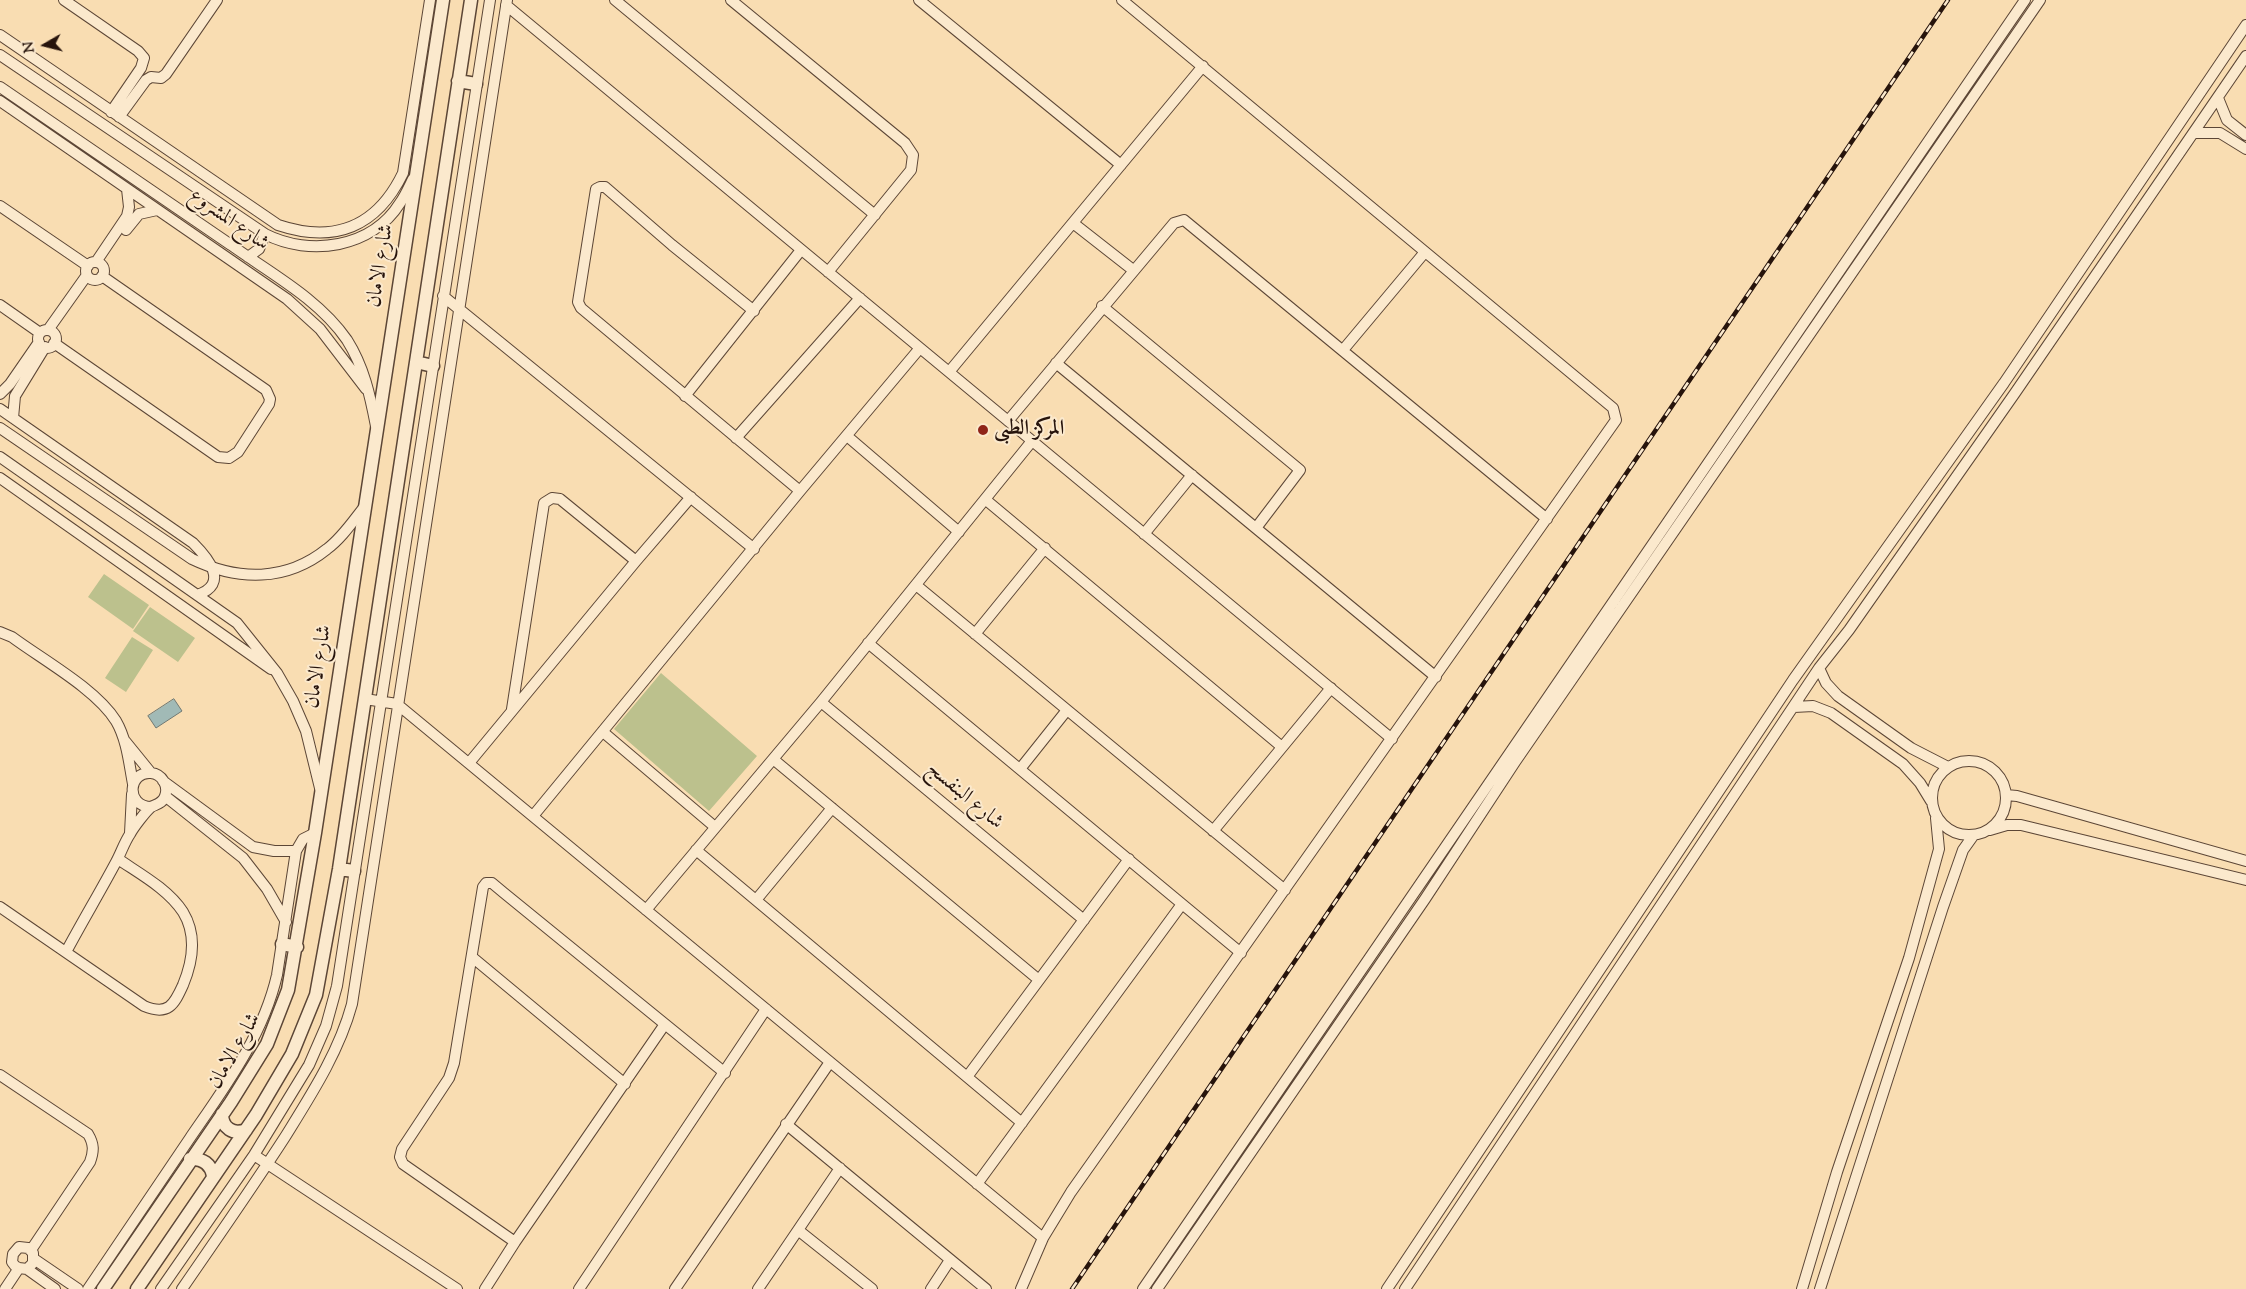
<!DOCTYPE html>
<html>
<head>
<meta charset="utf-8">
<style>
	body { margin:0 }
	#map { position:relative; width:2246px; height:1289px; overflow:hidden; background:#f9ddb2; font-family:"Sorts Mill Goudy",serif }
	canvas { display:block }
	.north { position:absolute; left:20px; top:20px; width:50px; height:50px; -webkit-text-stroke:4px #fbe9cd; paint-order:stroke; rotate:262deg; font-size:14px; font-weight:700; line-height:20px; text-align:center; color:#27140c }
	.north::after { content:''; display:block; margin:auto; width:18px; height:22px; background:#27140c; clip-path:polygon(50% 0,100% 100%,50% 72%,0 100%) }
</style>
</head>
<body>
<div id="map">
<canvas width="2246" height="1289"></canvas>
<div class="north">N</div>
</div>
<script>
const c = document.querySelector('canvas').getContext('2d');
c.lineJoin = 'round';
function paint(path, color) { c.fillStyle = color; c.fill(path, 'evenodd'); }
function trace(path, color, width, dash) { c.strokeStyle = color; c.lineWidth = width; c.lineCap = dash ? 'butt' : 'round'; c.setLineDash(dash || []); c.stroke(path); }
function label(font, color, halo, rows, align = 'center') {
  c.font = font + ' "Sorts Mill Goudy",Amiri,serif'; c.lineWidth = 4; c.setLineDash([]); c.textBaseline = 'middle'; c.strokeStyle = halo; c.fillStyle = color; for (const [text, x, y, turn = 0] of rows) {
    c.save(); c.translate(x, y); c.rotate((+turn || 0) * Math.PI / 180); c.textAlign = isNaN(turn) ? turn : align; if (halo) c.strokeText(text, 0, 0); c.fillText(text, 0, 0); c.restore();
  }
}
paint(new Path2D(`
	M104,574l45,31 -16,24 -45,-32z
	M150,607l45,31 -17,24 -45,-31z
	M132,637l21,13 -27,42 -21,-14z
	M661,673l96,83 -48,55 -95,-82z`), '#bcc18d');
const water = new Path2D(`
	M174,699l8,12 -26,17 -8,-12z`);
paint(water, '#a1bab6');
trace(water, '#707872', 1);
const minor = new Path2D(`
	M64,0l74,51 6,7 -3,10 -30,44
	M615,0l260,215
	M731,0l174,143 8,12 -2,15 -83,102
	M919,0l202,165
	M506,5l886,734
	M0,35l278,190c57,19 99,2 125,-52l27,-173
	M0,55l265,179c45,23 107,14 135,-31 5,-7 9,-16 13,-24
	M0,87c77,52 154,105 231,158 39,28 88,54 116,95 17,27 23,55 29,86
	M2218,98l9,22 19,15
	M0,101l287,198 33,30 46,60
	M119,117l27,-37 5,-3 10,1 5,-4 51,-74
	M2195,133h25l26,16
	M0,206l88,60
	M1073,223l60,47
	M126,230l13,-16 18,-4
	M248,257l11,-8 6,-15
	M96,262l31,-46 2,-9 -2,-18
	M86 271a9 9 0 1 1 18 0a9 9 0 1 1-18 0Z
	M443,296l311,253
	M0,305l40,28
	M1102,306l198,164 -44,58
	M754,311l-82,-66 -67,-58h-5l-4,2 -18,113 3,6 219,183
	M48,330l39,-55
	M38 339a9 9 0 1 1 18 0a9 9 0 1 1-18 0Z
	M54,343l164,114 11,1 9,-6 31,-48 1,-5 -4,-9 -164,-114
	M1343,350l82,-98
	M1056,363l380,314
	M949,372l254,-306
	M0,394l10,-10 29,-42
	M685,396l116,-146
	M0,409l193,134c15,15 37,41 4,52
	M13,418l2,-22 30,-49
	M1008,421l166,-198 10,-3 363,299
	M0,428l192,131c46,22 94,23 135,-10 15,-11 26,-28 38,-43
	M847,436l112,96
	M736,438l124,-140
	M0,457l237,166 40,50 16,28 13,30 14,57
	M0,478l271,191
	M986,500l296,247
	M1144,534l48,-59
	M916,585l369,305
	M0,632l12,5c31,23 84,52 104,84 11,19 13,42 17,63
	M975,634l70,-86
	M868,643l373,310
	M1819,668l7,15 12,13 73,52 37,19
	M365,699l32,5 646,534
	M821,702l263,218
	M1794,707l19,-1 18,7 72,51 17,19 11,18
	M512,709l32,-206 8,-5 8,1 76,62
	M603,732l112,95
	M125,741l26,32
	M773,759l266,221
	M1932 798a37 37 0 1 1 74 0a37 37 0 1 1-74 0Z
	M469,763l167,-202 55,-64
	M1020,769l47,-59
	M163,781l90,66 21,4h22
	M2006,795l11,1 229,65
	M165,796l78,62 24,31 19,33
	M533,816l267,-325 120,-143
	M1990,830l17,-5h14l225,55
	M1213,831l118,-143
	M130,833l2,-39
	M696,850l326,273
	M756,900l76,-92
	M0,907l144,99c24,10 30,-1 39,-21 10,-24 14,-50 0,-73 -15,-23 -43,-38 -65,-53
	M646,910l175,-208 211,-261
	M66,952c16,-30 34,-60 50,-90 5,-9 8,-19 14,-28 3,-6 16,-23 21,-27 6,-3 12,-4 14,-11 4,-10 -3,-22 -14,-23 -23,-2 -26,33 0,34
	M472,957l153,127
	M0,1075l88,59c6,10 6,17 2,28l-59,88
	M967,1077l162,-218
	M786,1124l200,165
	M254,1155l203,134
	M977,1184l205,-280
	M798,1230l74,59
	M515,1242l-112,-78 -3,-7 2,-8 47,-71 5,-15 29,-176 3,-4h6l12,10 221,180
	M34,1259l44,30
	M27,1269l6,-6v-10l-5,-5 -9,-1 -6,7 -1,8 3,4 4,2 8,1 28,20
	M5,1289l14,-21
	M88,1289c34,-50 68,-101 102,-151 35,-51 73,-102 87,-163l19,-124 7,-12 12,-6
	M161,1289l93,-134 55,-90 17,-39 11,-40 153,-986
	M182,1289c35,-51 70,-101 103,-152 26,-42 54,-85 67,-133l155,-1004
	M485,1289l30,-47 150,-218
	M579,1289l187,-280
	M675,1289l155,-227
	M758,1289l82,-121
	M931,1289l19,-29
	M1021,1289l22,-51 28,-46 545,-772 -3,-12 -491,-408
	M1143,1289l882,-1289
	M1157,1289l268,-390 90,-137 525,-762
	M1387,1289l406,-609 211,-297 242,-358
	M1405,1289l414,-621 30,-38 166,-237 231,-337
	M1802,1289l35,-117 72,-214 30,-109 -3,-31
	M1820,1289l123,-382 20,-57 10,-14`);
const tertiary = new Path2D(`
	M458,81l18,3
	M416,362l17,4
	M339,869l15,2
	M282,944l15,3
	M222,1114c0,14 11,21 24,16
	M190,1159c13,-1 21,5 23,17
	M103,1289l128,-187 36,-58 21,-54 27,-157 128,-833
	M137,1289l119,-174 36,-61 24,-59 23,-126 132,-869`);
trace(minor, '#5c4636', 12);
trace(tertiary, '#5c4636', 15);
trace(minor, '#fbe9cd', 10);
trace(tertiary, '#fbe9cd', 12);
const rail = new Path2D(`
	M1072,1289l876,-1289`);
trace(rail, '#27140c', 4.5);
trace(rail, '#fbe9cd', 2.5, [8]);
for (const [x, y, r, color] of [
	[983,430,6,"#8f2418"]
]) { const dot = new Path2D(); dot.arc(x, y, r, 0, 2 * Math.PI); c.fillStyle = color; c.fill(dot); trace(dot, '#fbe9cd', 2); }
label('21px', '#27140c', '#fbe9cd', [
	["شارع المشروع",228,221,35],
	["شارع الامان",382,266,-81],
	["شارع الامان",320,667,-81],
	["شارع البنفسج",964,797,40],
	["شارع الامان",236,1052,-60]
]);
label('bold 21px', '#27140c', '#fbe9cd', [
	["المركز الطبى",994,430]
], 'left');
</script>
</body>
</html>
